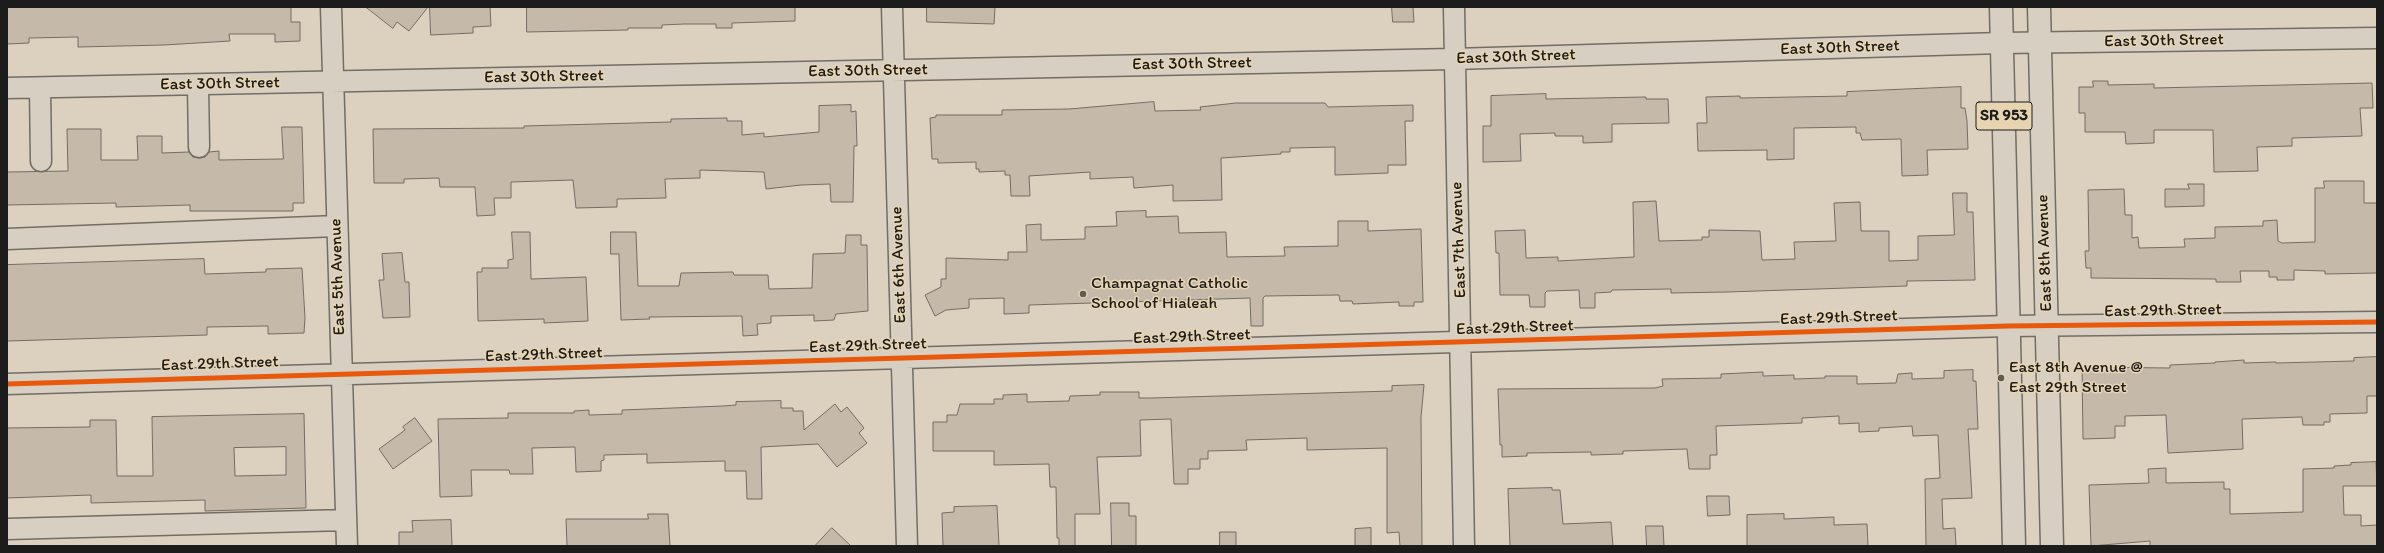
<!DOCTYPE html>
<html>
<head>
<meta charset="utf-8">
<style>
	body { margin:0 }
	#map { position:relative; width:2384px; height:553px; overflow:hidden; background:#dbd1be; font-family:Itim,sans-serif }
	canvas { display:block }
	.frame { position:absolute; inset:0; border:8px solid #1c1c1c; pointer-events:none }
</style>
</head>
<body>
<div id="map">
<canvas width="2384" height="553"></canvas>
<div class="frame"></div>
</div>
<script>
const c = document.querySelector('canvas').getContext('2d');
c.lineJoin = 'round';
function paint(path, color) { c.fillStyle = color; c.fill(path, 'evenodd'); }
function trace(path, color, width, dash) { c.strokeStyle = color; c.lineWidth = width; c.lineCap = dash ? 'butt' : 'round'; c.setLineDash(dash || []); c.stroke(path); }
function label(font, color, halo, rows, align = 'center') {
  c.font = font + ' Itim,sans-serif'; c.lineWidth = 3; c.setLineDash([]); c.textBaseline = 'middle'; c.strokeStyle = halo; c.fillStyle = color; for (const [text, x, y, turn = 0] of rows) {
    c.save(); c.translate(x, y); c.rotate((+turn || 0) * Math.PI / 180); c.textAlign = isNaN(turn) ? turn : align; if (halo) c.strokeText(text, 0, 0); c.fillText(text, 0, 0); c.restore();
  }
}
const building = new Path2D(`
	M7,7h284v15h9v19l-25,1v-8h-46l1,7 -66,4 -86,2v-10l-49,1v5l-22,1z
	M366,7h62l-19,24 -12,-9 -4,6z
	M430,7h60l1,19 -18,1v6l-42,2z
	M527,7h268v14l-63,2v5h-16v-4h-32l-22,1v3h-34v2l-101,2z
	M927,7h68l-1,17 -67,-2z
	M1392,7h21l1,15h-21z
	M2093,81h15v4l46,-1v4l218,-5 1,25h-13l2,28 -70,2v8l-35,1 1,24 -44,1 -1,-42h-59v13l-28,1 -1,-12h-40v-19h-6v-26h14z
	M1961,87v21h4l2,13 1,28 -41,1 1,25 -26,1 -1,-37 -39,1 -2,-7h-4v-6l-62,1v31l-27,1v-10l-69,1 -1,-28h10l-1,-26 34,-1v2l107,-2v-4z
	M1546,94v5l100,-2v2h22l1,24 -57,1v18l-29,1v-7h-28v-3l-35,1 1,27 -38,1v-36h8v-30z
	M1154,102l1,9 46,-1 -1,-3 36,-4h89l3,4 85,-2v16h-8l1,44h-18v8l-53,2v-28l-45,1v4h-9v2l-60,4 1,42 -49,1v-16l-39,3 -1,-11 -43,2v-7l-61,4 1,20h-19l-1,-21h-5v-4l-26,1v-3h-3v-7l-38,1v-4h-6l-2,-41 6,-1v-2h66v-5l67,-1z
	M851,105v7l5,-1 1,35h-3l-1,56h-22l-1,-18 -29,1 -35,4 -2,-17 -64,-2v8l-35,1 1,19 -49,1v8l-41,1 -3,-28 -62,2v16h-17l1,17 -18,1 -2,-29h-35l-1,-9 -35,1v4h-30l-1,-54 151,-1v-2l147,-4v-3l56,-1v3h15v14l22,-2v4l55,-5v-26z
	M282,127h20l2,76h-11v8h-103v-6l-74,2v-4l-109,2v-33l61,-1 -1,-42h34v31h37l-1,-24h25v17l27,-1 4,5 7,1 5,-1 4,-5 10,-1v9l64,-1z
	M2324,181h40v22h13v70l-52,1v-3l-31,-1v10h-17v-3h-8v-6h-29l1,11h-25v-3l-125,-1v-10h-5l-1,-17h4l-1,-61 36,-1 1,26h7v23l6,-1 1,11 46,-1 -1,-8 31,-1v-11l48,-1v-5l14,-1 1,21 4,2 33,-1v-54h9z
	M2188,184h16v22l-39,1v-18h24z
	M1953,193h14v19h6l2,68 -68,1v5l-180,6 -56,1v-4l-59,1 -1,2 -16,1v15h-15l-1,-18 -32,1 -2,2v14h-15l-1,-12h-29l-1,-42h-3l-1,-22 30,-1 1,28 32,-1v4l76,-4 -1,-55 23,-1 3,40 43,-1v-3h7v-7l51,1 2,29 33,-1 -1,-17 42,-1 -2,-38 26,-1 1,29h28v30l29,-1v-24l36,-1z
	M1146,211v6l32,-1 1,17 47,-1 1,25 58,-1 -1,-9 54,-1v-25h30v10l53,-2 2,73h-9v4h-15v-4l-46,2 -1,-3h-12l-1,-6 -74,1 -2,2v28h-12l-1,-28 -221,7v8l-25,1v-16l-35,1v9l-23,2 -11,6 -10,-21 16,-8v-8h5v-21l62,2v-8h19l-1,-27 15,-1v16l44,-1v-12l32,-1 -1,-14z
	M512,232h18l1,47 55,-2 2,44 -44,2v-4l-66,2 -1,-49h5v-4h26v-8l5,-1z
	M611,232h25l2,54h41l2,-13 52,-1 1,3h34l1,14 43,-1 1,-34 32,-1 1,-18h15v10h6l1,66 -32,3 -2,6 -20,1v-6l-43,1v7l-14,1 1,11 -15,1 -1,-20 -93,1 1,2 -29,1 -2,-66h-8z
	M402,253l3,29h4l1,35 -27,1 -4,-38h5l-2,-26z
	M204,259l1,15 61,-2v-3l36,-1 3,50 -1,15 -36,1v-8l-61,1v8l-200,6v-76z
	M2377,357v39h-10v17l-37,1v8h-6v3h-21l-1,-8 -60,2 1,30 -75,4 -2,-38 -41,1v10h-10v12l-32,1 -1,-72 88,1v-3l45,-2v-1l29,-2v3l32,-1v1l78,-2v-3z
	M1973,370v11h3l2,48h-10l4,69 -30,1 1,30 12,-1 1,18h-30l-1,-67 15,-1 -2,-43 -25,1 -1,-10 -33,2v3l-20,1v-9l-20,1v-8l-37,2v5l-86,3 1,29h-7v14h-21l-2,-20 -64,2v3l-32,1v-3l-64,1v3l-25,1v-12h-2l-2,-56 157,-1 8,-2 -1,-7 59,-1v-4l42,-2v4l31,-1v4l31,-1v-2h32v8l39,-1 2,-9 14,-1v6l32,-1v-7z
	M1424,385l-3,32 1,129h-22l-1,-14 -12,1v-85l-80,2v-12l-61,2 1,10 -39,1v8h-8v10h-12v15h-14l-3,-65 -31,1 1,36 -44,1 3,57h-25v32h-16v-8h-2l-1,-51h-6l-1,-23 -55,1v-14h-61v-29h14v-7h10l3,-11h34v-5h9v-4l24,-1v8l42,-1 1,-5 30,-1v-3h39v6h12l241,-7v-5z
	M781,401v7h12v3h10l1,19 31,-26 6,8 6,-5 17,21 -5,5 8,10 -30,24 -19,-23 -57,3 1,52h-15l-1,-28h-21v-10l-78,2v-9l-43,1v5l-3,1v10l-25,1 -1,-25 -43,1 1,26h-23l-1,-4h-38l1,26 -32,1 -2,-78 70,-1v-5h66v-2l15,-1v5l33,-1v-4l101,-4 13,-1v-3z
	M304,414l2,94 -101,3v-11l-114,3v-8l-84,3v-70l83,-1v-7h26l1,56h36l-1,-59zM286,447v28l-51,1 -1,-28z
	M415,418l17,23 -39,28 -14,-20 26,-19 -2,-3z
	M2376,462l1,24h-34l1,29h17v11l16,-1v21h-227v-5l-59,5 -2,-61 60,-2 -1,-14 18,-1v15l58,-1v7h6v25l73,-2v-43l31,-1v-2l17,-1v-2z
	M1552,488v2h8l3,34 48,-2 2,24h-103l-2,-57z
	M1707,496h22l1,19 -22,1z
	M1111,503h18v13h7v30h-24z
	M997,506l2,40h-56l-1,-33 12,-1v-5z
	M648,514h20l2,32h-103l-1,-27h82z
	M1784,514v5l50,-2v8l33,-1 1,22h-121v-31z
	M451,520l1,26h-53v-14h14l-1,-11z
	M1646,526h17l1,20h-17z
	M832,528l19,18h-36z
	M1371,528v18h-16v-17z
	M1220,532h16v14h-16z`);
paint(building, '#c5b9aa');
trace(building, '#726d65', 1);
const minor = new Path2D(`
	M331,7l16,539
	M892,7l15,539
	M1454,7l10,539
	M198,85l1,62
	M7,88l1446,-29 549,-16 375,-5
	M40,88l1,73
	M7,239l330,-13
	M7,384l2001,-58 369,-4
	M7,529l339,-9`);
const major = new Path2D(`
	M2001,7l13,539
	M2039,7l13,539`);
trace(minor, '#726d65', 23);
trace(major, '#726d65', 25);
trace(minor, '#d7cfc2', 20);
trace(major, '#d7cfc2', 22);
trace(new Path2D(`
	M7,384l2001,-58 369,-4`), '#e8590c', 5);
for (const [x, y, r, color] of [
	[1083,294,4,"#5f5b55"],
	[2001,378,4,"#5f5b55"]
]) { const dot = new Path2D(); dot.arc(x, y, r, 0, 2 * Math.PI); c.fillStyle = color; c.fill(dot); trace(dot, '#e7d5b2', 1.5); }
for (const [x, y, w] of [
	[2004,116,56]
]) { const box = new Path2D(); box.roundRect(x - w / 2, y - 14, w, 28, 3); c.fillStyle = '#e7d5b2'; c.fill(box); trace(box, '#1c1c1c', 1); }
label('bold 16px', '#1c1c1c', null, [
	["SR 953",2004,116]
]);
label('17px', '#1c1c1c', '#e7d5b2', [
	["East 30th Street",2164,41,-1],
	["East 30th Street",1840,48,-2],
	["East 30th Street",1516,57,-2],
	["East 30th Street",1192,64,-1],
	["East 30th Street",868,71,-1],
	["East 30th Street",544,77,-1],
	["East 30th Street",220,84,-1],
	["East 7th Avenue",1459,240,-92],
	["East 8th Avenue",2045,253,-92],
	["East 6th Avenue",899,265,-92],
	["East 5th Avenue",338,277,-92],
	["East 29th Street",2163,311,-1],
	["East 29th Street",1839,318,-2],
	["East 29th Street",1515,328,-2],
	["East 29th Street",1192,337,-2],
	["East 29th Street",868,346,-2],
	["East 29th Street",544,355,-2],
	["East 29th Street",220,364,-2]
]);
label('17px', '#1c1c1c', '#e7d5b2', [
	["Champagnat Catholic",1091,284],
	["School of Hialeah",1091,304],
	["East 8th Avenue @",2009,368],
	["East 29th Street",2009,388]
], 'left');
</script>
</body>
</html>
